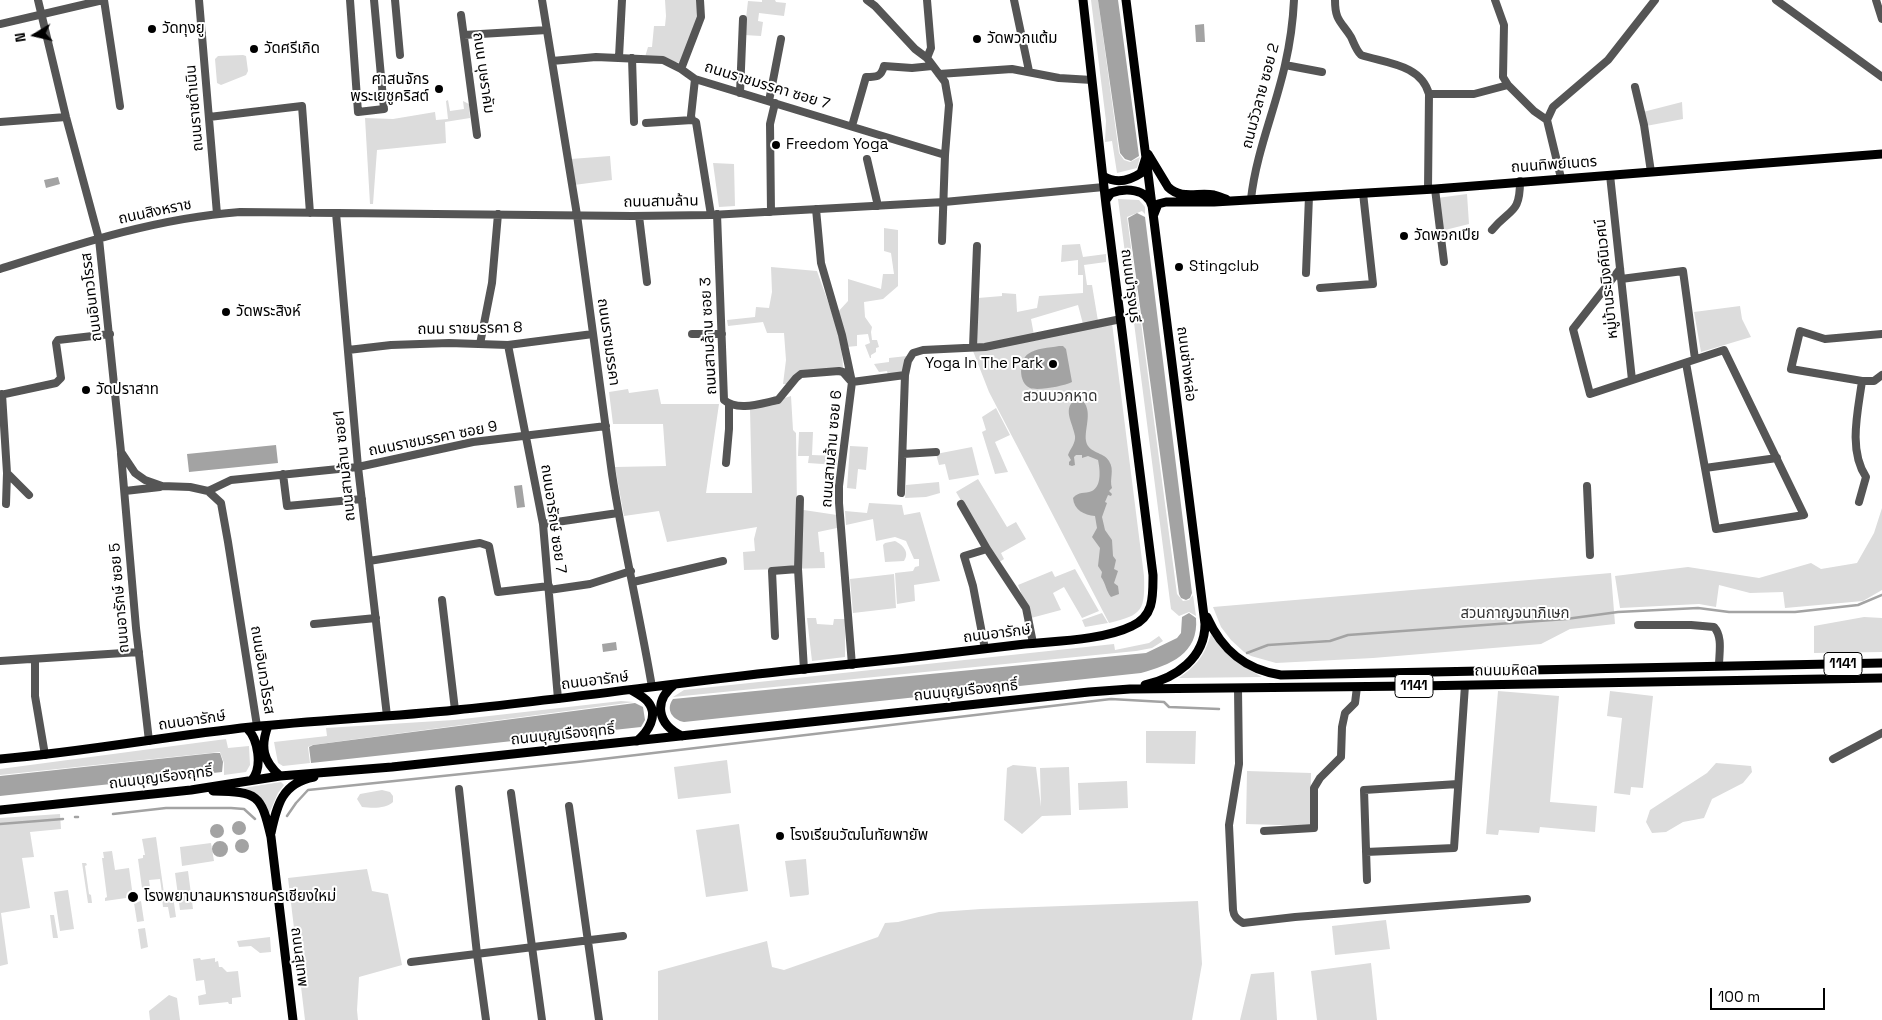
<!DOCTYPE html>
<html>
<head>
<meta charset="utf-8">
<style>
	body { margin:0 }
	#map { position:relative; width:1882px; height:1020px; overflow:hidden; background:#fff; font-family:"Space Grotesk",sans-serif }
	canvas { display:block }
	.north { position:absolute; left:10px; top:10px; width:50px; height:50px; -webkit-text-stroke:4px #fff; paint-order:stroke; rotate:261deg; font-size:14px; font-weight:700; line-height:20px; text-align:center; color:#000 }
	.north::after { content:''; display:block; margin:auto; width:18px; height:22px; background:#000; clip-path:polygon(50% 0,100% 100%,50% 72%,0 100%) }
	.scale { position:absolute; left:1710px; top:988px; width:115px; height:22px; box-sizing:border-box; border:2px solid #000; border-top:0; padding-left:6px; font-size:15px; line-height:18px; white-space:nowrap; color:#000; -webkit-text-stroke:4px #fff; paint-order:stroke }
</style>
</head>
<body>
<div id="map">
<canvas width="1882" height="1020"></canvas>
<div class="north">N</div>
<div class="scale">100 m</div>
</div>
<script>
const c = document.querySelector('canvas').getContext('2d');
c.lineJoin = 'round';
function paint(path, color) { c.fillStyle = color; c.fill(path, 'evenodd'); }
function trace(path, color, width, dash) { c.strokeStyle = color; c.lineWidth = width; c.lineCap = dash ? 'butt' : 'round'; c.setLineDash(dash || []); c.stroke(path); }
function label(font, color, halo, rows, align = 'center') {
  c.font = font + ' "Space Grotesk","Noto Sans Thai",sans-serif'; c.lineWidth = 4; c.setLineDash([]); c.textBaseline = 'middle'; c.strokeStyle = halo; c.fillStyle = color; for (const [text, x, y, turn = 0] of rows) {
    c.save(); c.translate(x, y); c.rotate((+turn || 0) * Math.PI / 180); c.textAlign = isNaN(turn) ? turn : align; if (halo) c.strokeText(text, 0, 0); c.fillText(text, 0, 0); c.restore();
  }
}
paint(new Path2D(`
	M665,0h32l1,16 -17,47 -36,-6 3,-10h4l2,-21h11l1,-10z
	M762,0h13l1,2 10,1 -2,13 -25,-3 -1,8 5,1 -2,14 -17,-1 4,-34 14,1z
	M1091,0h7l21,153 5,7 6,2 10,-5 -3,11 -20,5 -5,-32 -7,1 1,-21z
	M243,55l3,1 2,15 -2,4 -25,10 -4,-2 -2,-24 3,-3z
	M448,100l2,11 14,-2 -1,-8 6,3 1,14 -25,4 1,21 -69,7 -4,54h-3l-5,-86 28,1 42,-7 1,8 12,-1 -2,-18z
	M1682,102l1,17 -37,7 -3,-14z
	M610,156l2,24 -38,5 -3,-26z
	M713,163l21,1 1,42 -16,1z
	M1467,194l2,30 -28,7 -4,-33z
	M1118,199l21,1 6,7v7l-3,-3 -15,6 50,377 6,7 6,-1 4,-5 3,21 -7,-4 -10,4 -8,-7z
	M884,228l14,2v56l-15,13 -19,3 1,15 7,10 -1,5 1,8h5l2,7 -3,1v4l-5,3v3h-1l-5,-13 5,-2 -2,-9 -11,1v11l-11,1 -9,-34 11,-12v-22l33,10 2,-15h11l-3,-21 -7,-2z
	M1080,244l3,13 23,-3v8l-22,3 3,20h5l6,36 -15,3 -5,-19 -47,14 3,16 -58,10 2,-47 24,-2v-3l14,1 1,18 20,-4 2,-12 44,-3v-18h-5v-15l-17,2 1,-17z
	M771,267l46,4c11,32 26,65 26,98l-34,2 -20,13h-6l3,-24 -2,-27h-17l-4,-11 -35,4 -1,-6 28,-3 1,-10 13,1 3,-16z
	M1740,306l2,13 9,18 -50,15 -7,-40z
	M1112,323l32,253c1,34 -1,39 -35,47l-120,-231 -16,-41z
	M907,356l-4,16 -15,3 -1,-4 -8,1 -5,-8 15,-2v-4z
	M628,389l1,4 29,-4 3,15h58l-13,89h46l-2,-84 41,-13 2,34 3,3 1,76 40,6v13l-19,4 2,20h4l1,16 -81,2 -1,-18 12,-1 -1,-12 3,-12 -90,15 -8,-31 -35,5 -9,-49 51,-1 -3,-42h-50l-4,-32z
	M996,408l14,27 -15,7 13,30 -13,2 -13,-42 4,-2 -4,-13z
	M799,432h14l-1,23 25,1v9l-29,-2 1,-7h-11z
	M850,446l18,1 -2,23 -8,-1 -2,20 -9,-1z
	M972,447l7,28 -30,5 -4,-16 -6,1 -3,-11z
	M978,479l29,48 9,-5 10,17 -25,14 3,6 -6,4 -42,-71z
	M939,482l1,11 -14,4 -21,1 1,-13z
	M869,503l33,2 2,10 16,-3 20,69 -26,4 1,16 -18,3 -2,-31 18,-2 2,-4 4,-1v-7h-5l-8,-18 -11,-4 -19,4 -3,-22 -27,6 -1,-14 22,2z
	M1882,508v82l-19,11 -78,7 -2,-16 -33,1 -31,-8 -3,22 -17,-3 -79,4 -5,-32 73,-9 71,11 52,-15 10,6 36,-6 17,-30z
	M895,541c8,4 15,11 9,20l-19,1 -2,-17 2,-2z
	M1075,569l24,42 -17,7 -18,-31 -11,6 8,17 -30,8 -13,-33 34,-14 3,6z
	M1611,573l4,51 -45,5 -29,15 -168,14 -97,5 -25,-7 -7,-4 -13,-12 -10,-13 -8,-20z
	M894,574l2,34 -43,5 -3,-34z
	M1102,613l6,10 -23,4 -3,-7z
	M1864,617l18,1v34l-68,1v-27z
	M807,618h9l1,6 16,1 1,-6h11v38l-33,4z
	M1211,634c17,22 26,29 51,43l-83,1c19,-14 25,-22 32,-44z
	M1159,636l4,5 -11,7 -16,3 -463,46 11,-7 430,-46 1,6 34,-7z
	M1498,691l61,5 -9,106 47,4 -2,26 -55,-5 -1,6 -40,-3 -1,5 -12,-1z
	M1610,691l43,5 -10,92 -12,-1 -1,8 -16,-2 8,-75 -15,-2z
	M621,701l13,1 -322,43 -4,2 2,16 -27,3 -5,-3 -4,-21 53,-6 -1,-8 128,-8z
	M1146,731h50l-1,33 -49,-1z
	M226,739l2,9 21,-2 1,19 -4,7 -22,3v-12l-4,-11 -220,23v-6z
	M727,760l4,33 -53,6 -4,-32z
	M1716,763l35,3 1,6 -9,11 -31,16 -8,19 -21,4 -17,10 -14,1 -6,-11 4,-12 57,-37z
	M1013,765l23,2 5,40 -1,-39 29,-1 2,48 -29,1 -20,18 -18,-14 3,-52z
	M1247,771l64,2 -1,53 -64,-2z
	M1127,781l1,27 -49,2 -1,-27z
	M281,782l3,3 -6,8 -9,21c-6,-16 -9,-21 -26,-26z
	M382,790l8,2 3,4v6c-7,7 -21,6 -31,5l-5,-8 3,-5z
	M60,814l1,15 -31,3 4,25 -12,1 8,50 -29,5 7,51 -8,2v-148z
	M739,824l9,67 -42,6 -10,-67z
	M156,837l8,56h-2l-2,-14 -11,1 1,7 -8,1 -4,-29 5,-1v-3h2l-3,-16z
	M211,843l3,18 -32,5 -2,-19z
	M112,851l3,19 14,-2 4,29 -28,4v-3l2,-1 -5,-39h2l-1,-6z
	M806,859l3,35 -1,1 -18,2 -5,-36z
	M82,863h4l1,2 -2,1 4,28 2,1 1,8h-4z
	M367,869l5,22 16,3 14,71 -43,12 -2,33 1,10h-53l-17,-142z
	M188,871l5,38 -13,1 -5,-37z
	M68,890l6,39 -14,2 -6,-39z
	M173,896l3,21 -6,1 -2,-11h-5l-1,-10z
	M141,901l3,20 -7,1 -3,-19z
	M1198,901l4,63 -10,56h-534v-49l109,-30 5,26 12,3 94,-33 7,-14 13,-1 41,-10 42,-3z
	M50,915h4l4,23h-5z
	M1386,920l4,29 -55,6 -3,-29z
	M145,928l3,19 -7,2 -3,-20z
	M270,937l1,15 -11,1 -9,-7 -12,1 -2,-6z
	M200,958l1,2 14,-2v4l3,-1 1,6h3l5,5 11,-1 3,26 -9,1v6h-3l-1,-2 -29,3 -1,-9 8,-2 -2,-14 -8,1 -3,-22z
	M1371,963l6,57h-60l-6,-49z
	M1274,972l3,48h-37l11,-46z
	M169,995l8,3 3,22h-30l-1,-9z`), '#dcdcdc');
paint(new Path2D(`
	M1098,0h20l21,156 -8,5 -6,-2 -5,-6z
	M1204,24l1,18h-9l-1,-17z
	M58,177l2,7 -14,4 -2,-8z
	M1137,213l8,4 47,376 -2,5 -4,2 -5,-2 -2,-4 -51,-376z
	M1059,346h4l3,3 6,33c-8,4 -34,9 -42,6 -12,-5 -11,-28 -2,-34 8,-6 21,-6 31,-8z
	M1077,399h4c13,11 3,29 5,42 2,12 18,11 23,20 6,9 0,18 3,27l-3,3 3,3 -1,2 -3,-1 -3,7 2,1 -5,14 3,13 7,10 1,16 3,4 -2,9 4,2 -4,12 4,3 1,8 -8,3c-5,-6 -5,-13 -10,-20l1,-5 -4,-6 2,-18 -8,-11 5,-9 -2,-12c-11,-1 -21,-6 -22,-18 6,-7 11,-4 19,-7 10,-5 8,-22 6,-31l-10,-4 -6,2v-3h-6l-2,2 1,8 -3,1 -3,-1v-3l2,-2 -3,-5c2,-6 8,-12 7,-19 -2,-13 -14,-29 2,-37z
	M276,445l2,18 -89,9 -2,-18z
	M522,485l3,22 -8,1 -3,-22z
	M1189,613l7,5c3,36 -26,47 -55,55l-457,49c-11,-2 -19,-12 -11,-23l473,-46 31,-15 4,-5 1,-16z
	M616,642l1,8 -14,2 -1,-8z
	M635,703l8,4 2,13 -4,7 -330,36 -2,-16 4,-2z
	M214,753h6l3,9 -1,10 -222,24v-20z
	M232 828a7 7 0 1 1 14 0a7 7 0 1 1-14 0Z
	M210 831a7 7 0 1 1 14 0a7 7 0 1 1-14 0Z
	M235 846a7 7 0 1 1 14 0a7 7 0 1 1-14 0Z
	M212 849a8 8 0 1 1 16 0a8 8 0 1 1-16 0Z`), '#a3a3a3');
trace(new Path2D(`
	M1247,653l21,-8 62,-4 18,-6 218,-16 52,-7 80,-4 31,4h66l63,-7 24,-10
	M113,814l53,-6h65l13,1 11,10
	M287,816l9,-13 12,-13 269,-28 534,-63 53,3 5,5 50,2
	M75,817h3
	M0,824l63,-5`), '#a3a3a3', 2.5);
trace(new Path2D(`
	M38,0l28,117 33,122 22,213 14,21 10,7 17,6 28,1 18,4 13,12 7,39 29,184
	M104,0l16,106
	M199,0l18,214
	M350,0l8,112 26,-3 -10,-109
	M395,0l5,55
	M542,0l35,215 35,259c11,71 28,142 40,213
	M867,0l8,6 40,43 12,9 18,24 4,23 -4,50 -3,86
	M1014,0l15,71
	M1335,0c0,21 6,21 16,37 3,6 5,13 10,18 24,8 60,9 68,39l-1,95
	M1495,0l9,25 -1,52 5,8
	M1776,0l106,77
	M1876,0l6,19
	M461,15l16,120
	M0,24l103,-24
	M464,35l83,-5
	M619,57l3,-57
	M632,58l2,64
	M927,58l4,-10 -4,-48
	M552,61l44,-4 67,3 18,9 14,10 250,76
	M1285,65l37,7
	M681,69l20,-52 -1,-17
	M939,74l73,-5 47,9 33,2
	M695,79l-4,37 1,4 4,2 15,93
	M1635,87l9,38 7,47
	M740,93l3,-74
	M1429,94h45l34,-9 26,26 13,9
	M769,101l12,-62
	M209,117l93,-11 8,107
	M0,122l66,-5
	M646,123l46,-3
	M852,126l14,-49c11,0 15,0 18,-11l28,2 20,-2
	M867,159l11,47
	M1610,175l22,205
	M1561,178l-14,-58 6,-13 55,-47 47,-60
	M1435,189l9,73
	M1251,199c5,-46 24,-89 34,-134 5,-22 8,-43 9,-65
	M816,209l5,54 21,72 10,47 -13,104v17l13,162
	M771,212l-1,-88 5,-21
	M336,213l22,254 29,249
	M717,214l7,186c14,12 38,3 54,0l18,-22 5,-4 38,-3 4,1 7,8
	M639,216l8,66
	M1492,230c18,-22 28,-15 28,-49
	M0,269c78,-25 157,-51 240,-57l392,4 79,-1 233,-13 160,-15
	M1620,269l-47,60 17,65 134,-44 80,165 -88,14 -30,-166
	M1306,273l3,-77
	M1621,279l62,-8 12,88
	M1320,288l53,-4 -10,-91
	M692,334h30
	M1882,334l-57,5 -25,-8 -9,38 71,12h12l8,-6
	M480,344l12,-61 6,-69
	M508,345l35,179 15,175
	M973,347l4,-101
	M348,350l43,-5 58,-2 59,2 85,-11
	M852,382l53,-7
	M2,394l5,79 22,22
	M0,395l56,-12 5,-5 -5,-35 2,-3 52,-6
	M121,454l15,174 13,113
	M903,454l33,-2
	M726,463l3,-34v-25
	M1705,468l72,-10
	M283,474l4,32 75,-7
	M1587,486l3,69
	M125,491l35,-4
	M208,491l23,-11 127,-13 115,-25 133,-16
	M901,493l4,-118 3,-14 5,-8 10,-3 62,-3 136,-28
	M800,499l-2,70 6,101
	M1859,502l7,-25c-18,-27 -8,-66 -4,-96
	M6,504l1,-31
	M961,504l26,45
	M543,524l75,-11
	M369,561l111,-18 9,3 9,46 51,-6
	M633,582l90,-21
	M549,590l41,-6 41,-13
	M442,600l13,110
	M314,624l62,-6
	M1638,625h53l23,2c9,10 5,26 5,39
	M775,636l-3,-65 26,-2
	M985,649l-12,-63 -9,-30 23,-7 39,59 7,35
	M35,660v36l10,59
	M0,661l139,-9
	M1238,689l1,75 -10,61 4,85c1,7 4,9 10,13l52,-6 232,-18
	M1833,759l49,-26
	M459,789l18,165 9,66
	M511,793l31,227
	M569,806l30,214
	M1264,831l50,-3v-40l6,-10 21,-21 1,-30 3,-14 10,-10 2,-16
	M1366,852l88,-4 11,-163
	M1367,880l-3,-90 94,-6
	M411,962l212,-26`), '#555', 8);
trace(new Path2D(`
	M1126,0l79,624c0,34 -29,54 -60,61
	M1148,154l20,33c13,13 30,5 46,8 4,1 8,3 12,4
	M1103,176c13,8 26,5 38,-3l5,-16
	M1106,200l5,-7c14,-5 36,-5 41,13
	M1154,214l4,-10 8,-2h48l221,-13 447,-35
	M1207,617c15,33 38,53 74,58l601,-12
	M675,684c-22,17 -18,40 7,52
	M631,690c5,3 13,7 17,12 11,13 0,30 -11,39
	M268,726c-8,21 -5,35 12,50
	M247,728c11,11 16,39 5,52
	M0,759c84,-7 167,-23 251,-32 68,-7 137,-10 205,-17 110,-11 219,-27 329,-39 80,-8 160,-17 240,-27 31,-3 79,-4 107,-18 22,-10 21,-29 21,-51l-47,-370 -23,-205
	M213,791c45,1 48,3 58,46l22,183
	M0,810l191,-20 89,-14 112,-9 697,-75 41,-3 285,-3 467,-8
	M271,833c6,-28 11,-50 43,-56`), '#000', 9);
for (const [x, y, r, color] of [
	[152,29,5,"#000"],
	[977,39,5,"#000"],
	[254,49,5,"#000"],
	[439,89,5,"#000"],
	[776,145,5,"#000"],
	[1404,236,5,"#000"],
	[1179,267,5,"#000"],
	[226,312,5,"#000"],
	[1053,364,5,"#000"],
	[86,390,5,"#000"],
	[780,836,5,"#000"],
	[133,897,6,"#000"]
]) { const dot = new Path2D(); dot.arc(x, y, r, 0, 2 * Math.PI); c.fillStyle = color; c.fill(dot); trace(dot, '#fff', 2); }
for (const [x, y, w] of [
	[1843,664,38],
	[1414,686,38]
]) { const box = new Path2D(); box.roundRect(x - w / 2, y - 11.5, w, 23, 4); c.fillStyle = '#fff'; c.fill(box); trace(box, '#000', 1); }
label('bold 14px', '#000', null, [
	["1141",1843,664],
	["1141",1414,686]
]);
label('15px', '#000', '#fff', [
	["วัดทุงยู",162,29],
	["วัดพวกแต้ม",987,39],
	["วัดศรีเกิด",264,49],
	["ศาสนจักร",429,80,"right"],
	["พระเยซูคริสต์",429,97,"right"],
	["Freedom Yoga",786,145],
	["วัดพวกเปีย",1414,236],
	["Stingclub",1189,267],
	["วัดพระสิงห์",236,312],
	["Yoga In The Park",1043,364,"right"],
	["วัดปราสาท",96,390],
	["โรงเรียนวัฒโนทัยพายัพ",790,836],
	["โรงพยาบาลมหาราชนครเชียงใหม่",144,897]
], 'left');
label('15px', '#000', '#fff', [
	["ถนน บุษราคัม",483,73,82],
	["ถนนราชมรรคา ซอย 7",767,86,17],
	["ถนนวัวลาย ซอย 2",1261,96,-75],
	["ถนนราชดำเนิน",195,108,-95],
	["ถนนทิพย์เนตร",1554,165,-4],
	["ถนนสามล้าน",661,202,-1],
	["ถนนสิงหราช",155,212,-12],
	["หมู่บ้านระมิงค์นิเวศน์",1607,279,-96],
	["ถนนบำรุงบุรี",1130,286,83],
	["ถนนอินทวโรรส",92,297,-97],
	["ถนน ราชมรรคา 8",470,329,-1],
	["ถนนสามล้าน ซอย 3",709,336,-93],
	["ถนนราชมรรคา",608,342,82],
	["ถนนช่างหล่อ",1186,364,83],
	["ถนนราชมรรคา ซอย 9",433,439,-11],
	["ถนนสามล้าน ซอย 6",832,449,-85],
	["ถนนสามล้าน ซอย1",345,466,-96],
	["ถนนอารักษ์ ซอย 7",553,519,82],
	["ถนนอารักษ์ ซอย 5",120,598,-95],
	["ถนนอารักษ์",997,634,-7],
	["ถนนอินทวโรรส",262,670,81],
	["ถนนมหิดล",1506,671,-1],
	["ถนนอารักษ์",595,681,-7],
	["ถนนบุญเรืองฤทธิ์",966,691,-6],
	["ถนนอารักษ์",192,721,-8],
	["ถนนบุญเรืองฤทธิ์",563,735,-6],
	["ถนนบุญเรืองฤทธิ์",161,778,-7],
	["ถนนสุเทพ",299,957,83]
]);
label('15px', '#333', '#fff', [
	["สวนบวกหาด",1060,397],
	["สวนกาญจนาภิเษก",1515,614]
]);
</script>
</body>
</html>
